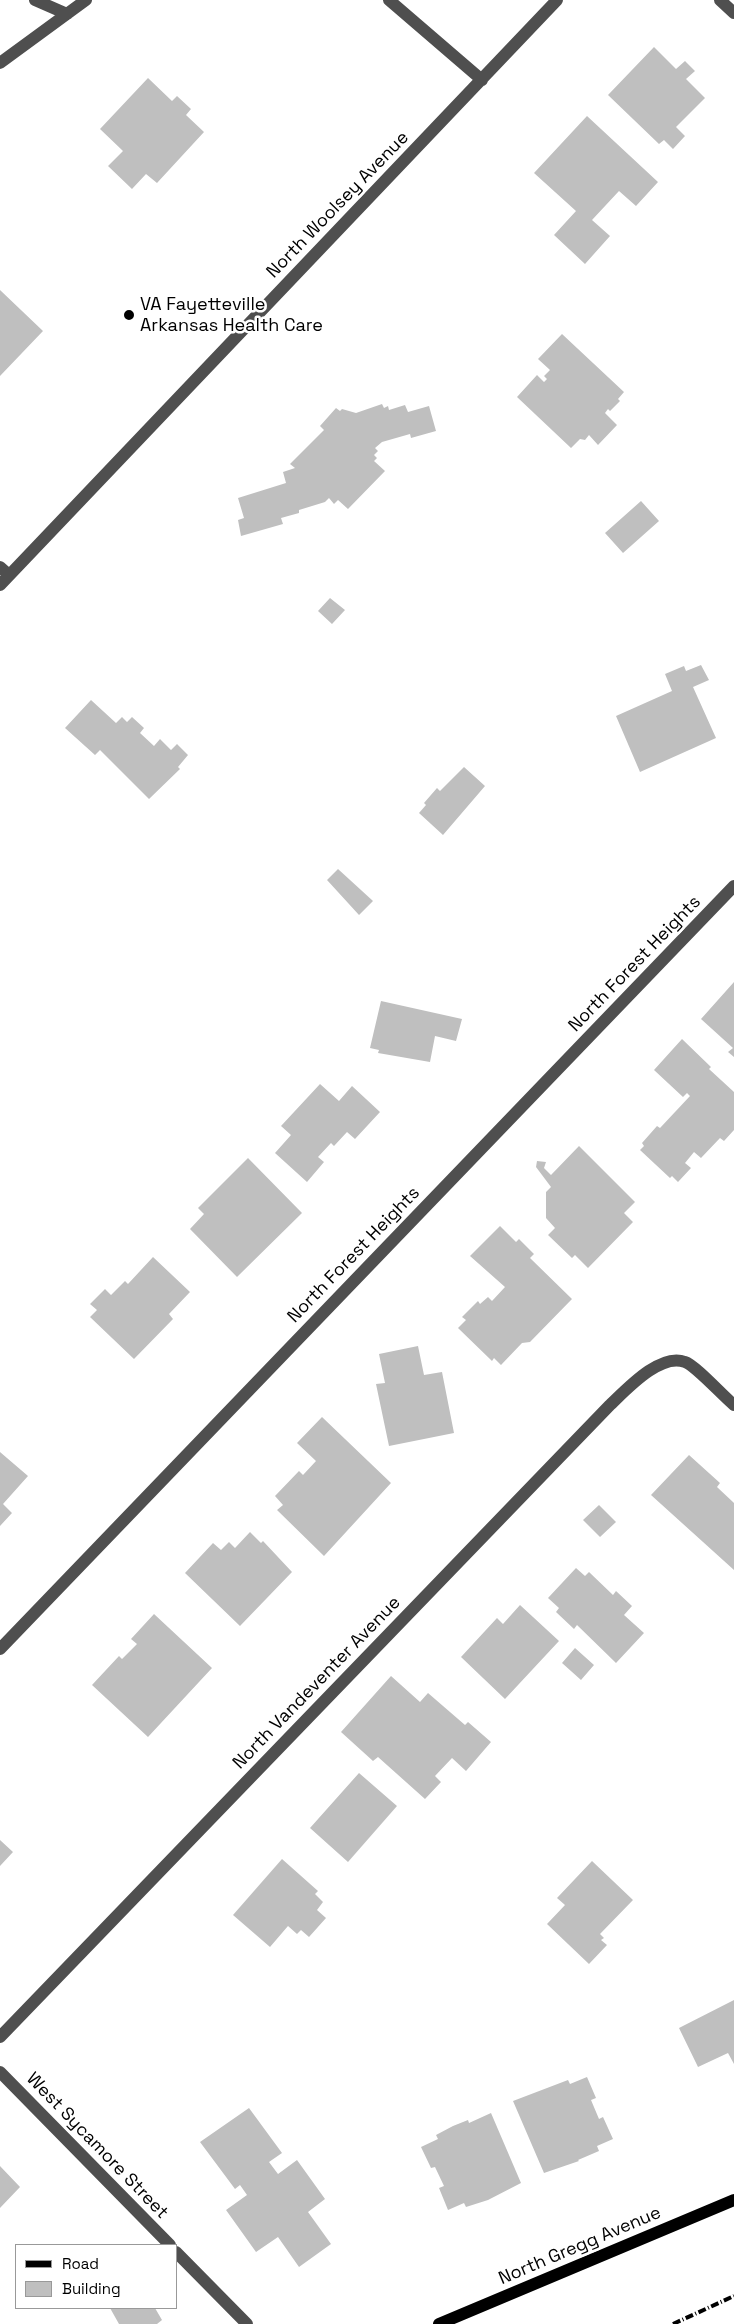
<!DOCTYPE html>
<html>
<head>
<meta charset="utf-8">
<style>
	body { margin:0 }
	#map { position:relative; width:734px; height:2324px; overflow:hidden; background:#fff; font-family:"Space Grotesk",sans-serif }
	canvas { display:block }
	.legend { position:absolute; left:15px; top:2244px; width:162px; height:65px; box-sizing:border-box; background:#fff; border:1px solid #999; margin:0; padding:6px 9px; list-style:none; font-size:15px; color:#000 }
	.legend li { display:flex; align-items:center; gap:10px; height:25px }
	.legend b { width:25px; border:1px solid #999 }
</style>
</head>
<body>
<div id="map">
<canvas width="734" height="2324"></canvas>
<ul class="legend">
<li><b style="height:6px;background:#000"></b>Road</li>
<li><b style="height:14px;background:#bfbfbf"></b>Building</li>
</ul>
</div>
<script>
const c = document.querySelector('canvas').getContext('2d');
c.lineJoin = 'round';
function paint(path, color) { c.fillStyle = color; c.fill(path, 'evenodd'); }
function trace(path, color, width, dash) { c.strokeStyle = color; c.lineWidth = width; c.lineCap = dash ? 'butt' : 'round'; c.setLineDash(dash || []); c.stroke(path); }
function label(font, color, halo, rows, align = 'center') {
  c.font = font + ' "Space Grotesk",sans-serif'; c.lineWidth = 5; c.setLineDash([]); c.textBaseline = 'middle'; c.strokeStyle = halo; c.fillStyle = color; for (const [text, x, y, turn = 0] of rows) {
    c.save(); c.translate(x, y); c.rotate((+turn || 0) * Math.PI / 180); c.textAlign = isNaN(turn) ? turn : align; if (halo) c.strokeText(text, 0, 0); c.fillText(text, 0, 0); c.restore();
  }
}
paint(new Path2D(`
	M654,47l22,22 9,-8 10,10 -9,8 19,19 -29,29 9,9 -12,13 -9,-9 -5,4 -51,-49z
	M148,78l24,23 5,-5 14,13 -5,6 18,17 -47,51 -11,-9 -14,15 -24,-23 15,-15 -23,-22z
	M587,116l71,66 -22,24 -17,-15 -27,29 18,16 -25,28 -31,-29 22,-24 -42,-38z
	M0,290l43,41 -43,45z
	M562,334l62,58 -6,7 2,2 -10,10 -2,-2 -3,4 12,12 -19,20 -9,-10 -4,5 -5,-1 -9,9 -54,-51 20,-22 7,7 3,-3 -3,-3 6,-6 -12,-11z
	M382,404l2,4 4,-2 1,4 16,-5 3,7 21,-6 7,25 -25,7 -1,-4 -28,8 -7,6 3,3 -4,4 3,3 -3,3 11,10 -37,38 -10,-9 -4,4 -5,-6 -4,4 -26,8v3l-18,5 2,6 -42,12 -3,-16 6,-2 -6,-20 48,-15 -3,-11 12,-4 -5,-4 34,-34 -4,-4 16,-18 4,3 2,-2 14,4z
	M641,501l18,20 -36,32 -18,-20z
	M330,598l15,12 -13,14 -14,-13z
	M701,665l8,15 -16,7 23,51 -76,34 -24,-56 56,-25 -7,-17 19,-8 2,5z
	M91,700l25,23 6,-6 5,5 5,-5 12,11 -4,5 14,13 6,-7 11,11 6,-6 11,11 -10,12 2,2 -31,30 -49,-49 -5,5 -30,-27z
	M464,767l21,19 -42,49 -24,-22 7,-8 -2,-2 13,-15 3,3z
	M338,869l35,32 -14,14 -32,-35z
	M734,982v75l-6,-5 5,-4 -32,-29z
	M381,1001l81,18 -6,22 -21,-5 -5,26 -52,-9 1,-3 -9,-2z
	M682,1039l29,28 -2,2 25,23v38l-10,11 -4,-3 -19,20 -7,-6 -9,11 6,5 -13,14 -6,-6 -2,2 -30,-28 4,-4 -2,-3 15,-17 3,2 30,-32 -3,-3 -4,4 -29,-27z
	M320,1084l19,17 13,-15 28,26 -25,27 -8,-7 -13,14 -3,-3 -13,14 6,5 -17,20 -32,-29 16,-18 -10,-9z
	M579,1146l56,56 -11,11 9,9 -45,46 -13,-13 -3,3 -24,-23 7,-7 -9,-10v-26l5,-5 -15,-20 1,-6 9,1 -2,6 7,7z
	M248,1158l54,55 -65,64 -47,-48 14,-15 -6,-6z
	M500,1226l16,16 3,-3 15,15 -4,4 42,41 -42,43 -8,1 -21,22 -7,-7 -2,3 -34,-33 8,-8 -4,-3 16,-16 2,3 8,-7 4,4 13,-14 -35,-31z
	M153,1257l37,35 -21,22 4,5 -39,40 -44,-42 7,-7 -7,-6 15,-15 6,6 14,-14 3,3z
	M418,1346l6,29 18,-3 12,61 -65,13 -13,-62 9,-1 -6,-29z
	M322,1417l69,66 -67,73 -47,-46 6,-5 -8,-9 24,-25 4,4 13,-14 -19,-18z
	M0,1452l28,24 -25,28 9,9 -12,13z
	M689,1455l31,28 -3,4 17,16v67l-83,-75z
	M599,1505l17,17 -16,15 -17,-17z
	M250,1532l11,11 2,-2 29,31 -52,54 -55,-53 28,-30 8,7 8,-8 6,6z
	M576,1568l9,8 4,-4 24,23 3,-4 16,15 -8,9 20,18 -28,30 -39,-38 -3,4 -18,-17 3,-4 -11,-10z
	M520,1605l39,36 -54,58 -44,-42 36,-39 6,6z
	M154,1614l58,54 -64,69 -56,-52 27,-29 3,3 15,-15 -6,-5z
	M575,1648l19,17 -13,15 -19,-17z
	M391,1676l29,26 8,-9 37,32 3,-3 23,20 -25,29 -14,-13 -17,18 6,6 -16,17 -47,-42 -5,4 -32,-29z
	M359,1773l38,33 -49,56 -38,-34z
	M0,1840l13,12 -13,14z
	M282,1859l36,32 -3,3 8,8 -6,8 9,8 -17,19 -8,-7 -4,4 -9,-8 -18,21 -37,-32z
	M592,1861l41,39 -33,34 4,4 -3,2 6,5 -18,19 -42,-40 18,-19 -8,-7z
	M734,2000v64l-6,-11 -30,14 -19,-39z
	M587,2077l9,21 -5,2 8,19 4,-2 10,22 -16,7 2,5 -21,9 1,1 -35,12 -31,-72 55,-21 2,4z
	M249,2108l33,45 -13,9 9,12 19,-14 28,39 -17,13 23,32 -32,23 -21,-30 -22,15 -30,-42 21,-15 -7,-10 -5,4 -35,-47z
	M491,2113l30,70 -33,17 -22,7 -2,-4 -16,7 -9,-22 5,-2 -9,-19 -4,1 -10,-21 17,-8 -2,-4 17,-9 15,-6 1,3z
	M0,2166l20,21 -20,21z
	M110,2308h45l7,12 -5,4h-38z`), '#bfbfbf');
trace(new Path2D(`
	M35,0l32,14
	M389,0l93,80
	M720,0l14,13
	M0,63l86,-63
	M0,567l9,8
	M0,585l557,-585
	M0,1649l734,-763
	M0,2037l609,-631c16,-15 51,-54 76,-44 10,3 39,35 49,43
	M0,2072l170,173
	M176,2252l71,72`), '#4f4f4f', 12);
trace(new Path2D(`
	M439,2324l295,-124`), '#000', 12);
trace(new Path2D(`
	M673,2324l61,-28`), '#000', 4, [8, 2.5, 1, 2.5]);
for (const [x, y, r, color] of [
	[129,315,6,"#000"]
]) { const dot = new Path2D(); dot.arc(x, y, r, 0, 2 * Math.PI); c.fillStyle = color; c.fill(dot); trace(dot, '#fff', 2); }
label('18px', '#000', '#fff', [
	["North Woolsey Avenue",338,205,-46],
	["North Forest Heights",635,964,-46],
	["North Forest Heights",354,1255,-46],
	["North Vandeventer Avenue",317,1683,-46],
	["West Sycamore Street",97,2146,46],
	["North Gregg Avenue",580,2246,-23]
]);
label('18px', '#000', '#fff', [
	["VA Fayetteville",140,305],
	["Arkansas Health Care",140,326]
], 'left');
</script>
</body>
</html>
